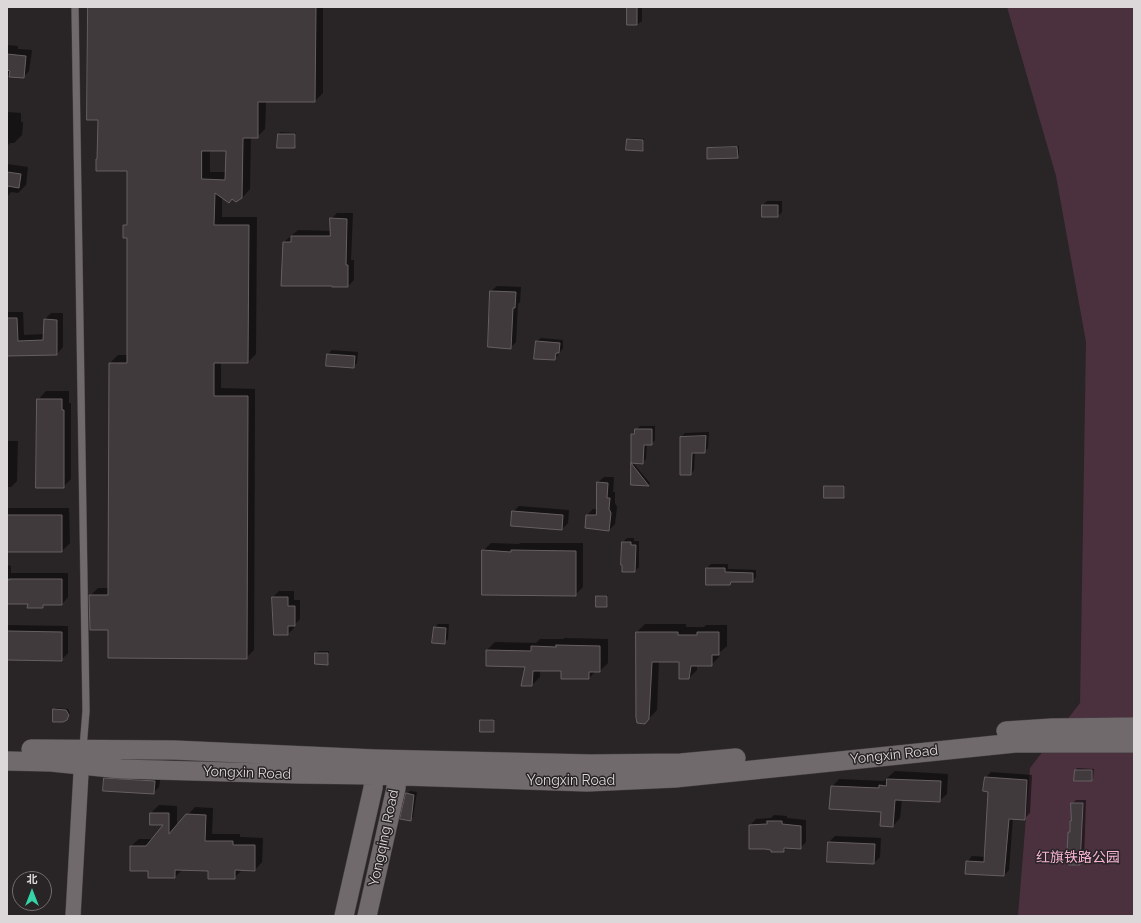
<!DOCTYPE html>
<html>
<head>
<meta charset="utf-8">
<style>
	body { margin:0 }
	#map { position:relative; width:1141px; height:923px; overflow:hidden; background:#292426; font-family:Raleway,"Noto Sans SC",sans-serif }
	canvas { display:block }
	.frame { position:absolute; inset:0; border:8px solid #dcd8da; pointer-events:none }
	.north { position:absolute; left:12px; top:871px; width:40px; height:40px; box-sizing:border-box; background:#292426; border:1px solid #716c6e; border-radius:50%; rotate:0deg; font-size:11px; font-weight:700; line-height:16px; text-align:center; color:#dcd8da }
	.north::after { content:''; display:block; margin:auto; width:14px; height:18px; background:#34d4a8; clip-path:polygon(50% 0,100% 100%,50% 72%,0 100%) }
</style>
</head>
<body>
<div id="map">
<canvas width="1141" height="923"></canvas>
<div class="frame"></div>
<div class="north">北</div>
</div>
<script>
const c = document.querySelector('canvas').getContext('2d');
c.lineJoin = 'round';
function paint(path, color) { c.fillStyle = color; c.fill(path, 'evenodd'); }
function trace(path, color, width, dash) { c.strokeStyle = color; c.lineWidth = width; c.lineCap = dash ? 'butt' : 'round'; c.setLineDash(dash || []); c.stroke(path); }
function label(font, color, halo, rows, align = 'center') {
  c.font = font + ' Raleway,"Noto Sans SC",sans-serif'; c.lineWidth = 3; c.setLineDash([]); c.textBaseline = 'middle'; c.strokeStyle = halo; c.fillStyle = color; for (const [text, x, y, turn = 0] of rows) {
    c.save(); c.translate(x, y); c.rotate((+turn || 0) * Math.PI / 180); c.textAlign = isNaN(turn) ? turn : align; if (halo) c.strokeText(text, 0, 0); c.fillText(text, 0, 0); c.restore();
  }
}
paint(new Path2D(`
	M1007,7h127v909h-116l12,-148 50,-65 6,-361 -30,-166z`), '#4a313d');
paint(new Path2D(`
	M89,7h234v86l-8,8h-49l-1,28 -8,8h-6l-1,52 -8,9 -20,-1v20h35l-1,137 -8,8h-27v26l34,1 -1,261 -8,8 -137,-29 -19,-33 8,-8h11l1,-225 8,-8h10v-118l-4,-11 4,-4v-52l-31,-11 1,-2 1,-38zM210,150h17v22h-17z
	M627,7h15v14l-4,3h-10z
	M7,45l11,1v3l14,1 -3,21 -6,6 -13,-1 -3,3z
	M7,112l14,1v9h2l-1,13 -8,8h-4l-3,3z
	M280,132l16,1v12l-2,2 -15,-13z
	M629,138l15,1v9l-2,1 -14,-9z
	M739,146v9l-2,2 -29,-9 2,-1z
	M7,164l21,3 -2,18 -8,8 -7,-1 -4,5z
	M767,201h15v11l-4,4 -15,-11z
	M337,213h16l-2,47h3v20l-6,6 -64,-44 14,-12 33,1v-12z
	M497,286l24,1 -1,15 -2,2 -2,38 -6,6 -19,-57z
	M7,312h16l1,23 20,-1 1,-15 6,-6h12v34l-6,7 -50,1z
	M541,338l22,2v8l-8,11 -18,-18z
	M332,350l26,2 -1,11 -4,4 -26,-2 1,-11z
	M46,391h23v12h2v76l-8,8 -25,-87z
	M640,426h15v14l-4,4h-4l-1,15 -4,4 -10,-29z
	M709,432l-1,16 -4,4h-9l-1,18 -3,4h-10v-37l4,-4z
	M7,441h11l-1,40 -6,6h-4z
	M633,463l17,20 -1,2 -17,-1v-20z
	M604,477h10l-1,15h2v11l2,4 -2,17 -6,6 -22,-15 6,-6h4l1,-27z
	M826,485h19v10l-2,2 -18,-10z
	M519,506l50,4 -1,13 -6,6 -49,-17z
	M7,508h62l1,35 -8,8h-55z
	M627,538h7v3h5v26l-4,4 -13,-7 1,-22z
	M491,543l28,1 1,-1h63v44l-8,8 -92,-44z
	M711,564h17v5l28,1v7l-3,4h-20l-3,3 -23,-16z
	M7,565l4,1v7h57v24l-6,7h-16l-4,3 -13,-4h-22z
	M279,591h15v9h6v19l-6,6v3l-6,6 -15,-37z
	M598,595h10v9l-1,2 -10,-10z
	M438,624h11l-1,15 -4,4 -9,-16z
	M645,624h41v3h18l2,-2h21v21l-8,7v4l-8,8h-14v5l-8,8 -9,-17h-21l-2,49 -12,13 -8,-91z
	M7,625l61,1v27l-7,7 -54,-1z
	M565,638l43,1v24l-8,8h-4l-7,7 -27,-7 -22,-1v7l-8,8h-10l5,-19 -40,-16 8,-8 41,1 4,-4h23z
	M318,651h11v11l-2,2 -11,-11z
	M56,708l12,1 2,4 -2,5 -2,2 -12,-11z
	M483,719h12v11l-2,1 -12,-11z
	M1077,768l17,1 -1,10 -2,1 -15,-10z
	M895,771l53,3 -1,20 -8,7 -37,-2 -2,19 -7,8 -11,-15 -50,-24 7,-8 45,2z
	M991,772l41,3 -2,38 -6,6 -11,-1 -4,52 -5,5 -37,-13 5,-6 13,1 4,-66 -4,-13z
	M111,773l50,2 -2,12 -6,6 -48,-14z
	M410,791l7,1 -4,25 -3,3 -3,-26z
	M1076,800h10l-2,61 -4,3 -9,-7 -2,-25 2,-2 1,-26z
	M159,805l18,1v21l18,-20 18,1 -1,26h28v3l23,1 -1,24 -7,8h-13l-8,8 -25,-8 -26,-1 -8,8 -26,-7 -18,-24 8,-7h14l12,-15 -14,-11z
	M774,815l13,1v2l19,2v22l-6,6 -12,-1 -4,4 -12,-2 -22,-24 6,-6 15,-1z
	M835,836l46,2 -1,19 -6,6 -46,-2 1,-19z`), '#0007');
const building = new Path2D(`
	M88,7h228l-1,95h-57v36h-15l-1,60 -6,4 -4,-3 -3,4 -14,-10 -1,32h35l-1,138h-34v33h34l-1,263 -139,-1v-28h-18l-1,-35h19l1,-232h18v-125h-4v-13h4v-54h-31v-12h1l1,-39h-11zM202,151h24l-1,29 -23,-1z
	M627,7h10v18h-10z
	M7,54l19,2 -2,22 -15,-1 1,-6 -3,-1z
	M278,134h17v14h-18z
	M627,139l16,1v11l-17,-1z
	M737,147l1,11 -31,1v-11z
	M7,172l14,2 -2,14 -12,-2z
	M762,205h16v12h-16z
	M330,218l17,1 -1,46h2v22h-16v-1h-51l2,-44h8v-6h39z
	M490,291l26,1 -1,16h-2l-2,41 -23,-2z
	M7,318h10l1,23 25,-1 1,-21 13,1v35l-50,1z
	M536,341l24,2 -1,10h-3l-1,7 -21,-1z
	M327,354l28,2 -1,12 -28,-2z
	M37,399h25v11h2v78h-28z
	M635,429h17v16h-8l-1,19 -12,-1v-29h3z
	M706,436l-1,17h-13l-1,22h-11v-38z
	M631,463l18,23 -18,-1z
	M597,482l11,1 -1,15h3l-1,11 2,4 -2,18 -24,-3 1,-13h10z
	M824,486h20v12h-20z
	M512,511l51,4 -1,15 -51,-4z
	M7,515h55v37h-55z
	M622,542h9v3h5l-1,27h-13v-7h-1z
	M482,550l29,2v-2l65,1v45l-94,-1z
	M706,568h19v4l28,1v9h-22l-1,3h-24z
	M9,579h53v26h-19v3h-16l1,-4h-21v-24h2z
	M596,596h11v11h-11z
	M272,597h16v9h7v20h-7v9h-14z
	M434,627l12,1 -1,16 -13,-1z
	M7,631l55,1v29l-55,-1z
	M636,632h42v3h19v-3h22v23h-7v11h-21l-2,13h-10v-17h-27l-3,57 -4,5 -8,-1 -1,-5z
	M556,645l44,1v26h-11v7h-28v-8h-28l-1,15h-11l4,-19 -39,-1v-16l45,1v-5l25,1z
	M315,653h13v12l-13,-1z
	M53,709l13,1 3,5 -2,5 -4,2h-10z
	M480,720h14v12h-14z
	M1075,770h17v11h-18z
	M985,777l42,3 -2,40 -16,-1 -5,57 -39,-2 1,-13 18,1 4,-70 -5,-1z
	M104,778l51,3 -1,13 -51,-3z
	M887,779l54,2 -1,21 -45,-2 -2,27 -13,-1 1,-14 -52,-3 2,-23 48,2v-3l7,1z
	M406,793l8,2 -3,26 -11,-2z
	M1071,803h12l-3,62h-11l1,-7h-2v-5h-1l1,-21h2v-11h1z
	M150,813h19v21l17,-20 20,1 -1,26h28v4h22v26l-20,-1v9h-27v-8l-33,-1v8h-27v-7h-18v-25h16l17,-21h-13z
	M767,821h15v3l19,2v23l-17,-1v4h-13v-2l-6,-1h-16v-24l18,-1z
	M828,842l47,2 -1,20 -47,-2z`);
paint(building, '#413a3d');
trace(building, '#665f62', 1);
const service = new Path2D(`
	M75,7l11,704 -3,37`);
const minor = new Path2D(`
	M73,916l9,-161`);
const tertiary = new Path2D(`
	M1006,731l46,-3 82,-1
	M31,749l143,1 201,9 216,5 90,-1 55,-5
	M7,761l44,1 70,7 179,5 74,1 213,7 88,-4 340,-35h119
	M344,916l29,-128 2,-26
	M367,916l29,-128 1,-23`);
trace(service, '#474244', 8);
trace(minor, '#474244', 16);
trace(tertiary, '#474244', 20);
trace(service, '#716a6d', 7);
trace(minor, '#716a6d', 15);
trace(tertiary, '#716a6d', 19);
label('14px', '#dcd8da', '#292426', [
	["Yongxin Road",894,755,-6],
	["Yongxin Road",247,773,2],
	["Yongxin Road",571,781],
	["Yongqing Road",384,838,-78]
]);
label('14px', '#f9b4d5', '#292426', [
	["红旗铁路公园",1078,858]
]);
</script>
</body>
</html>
